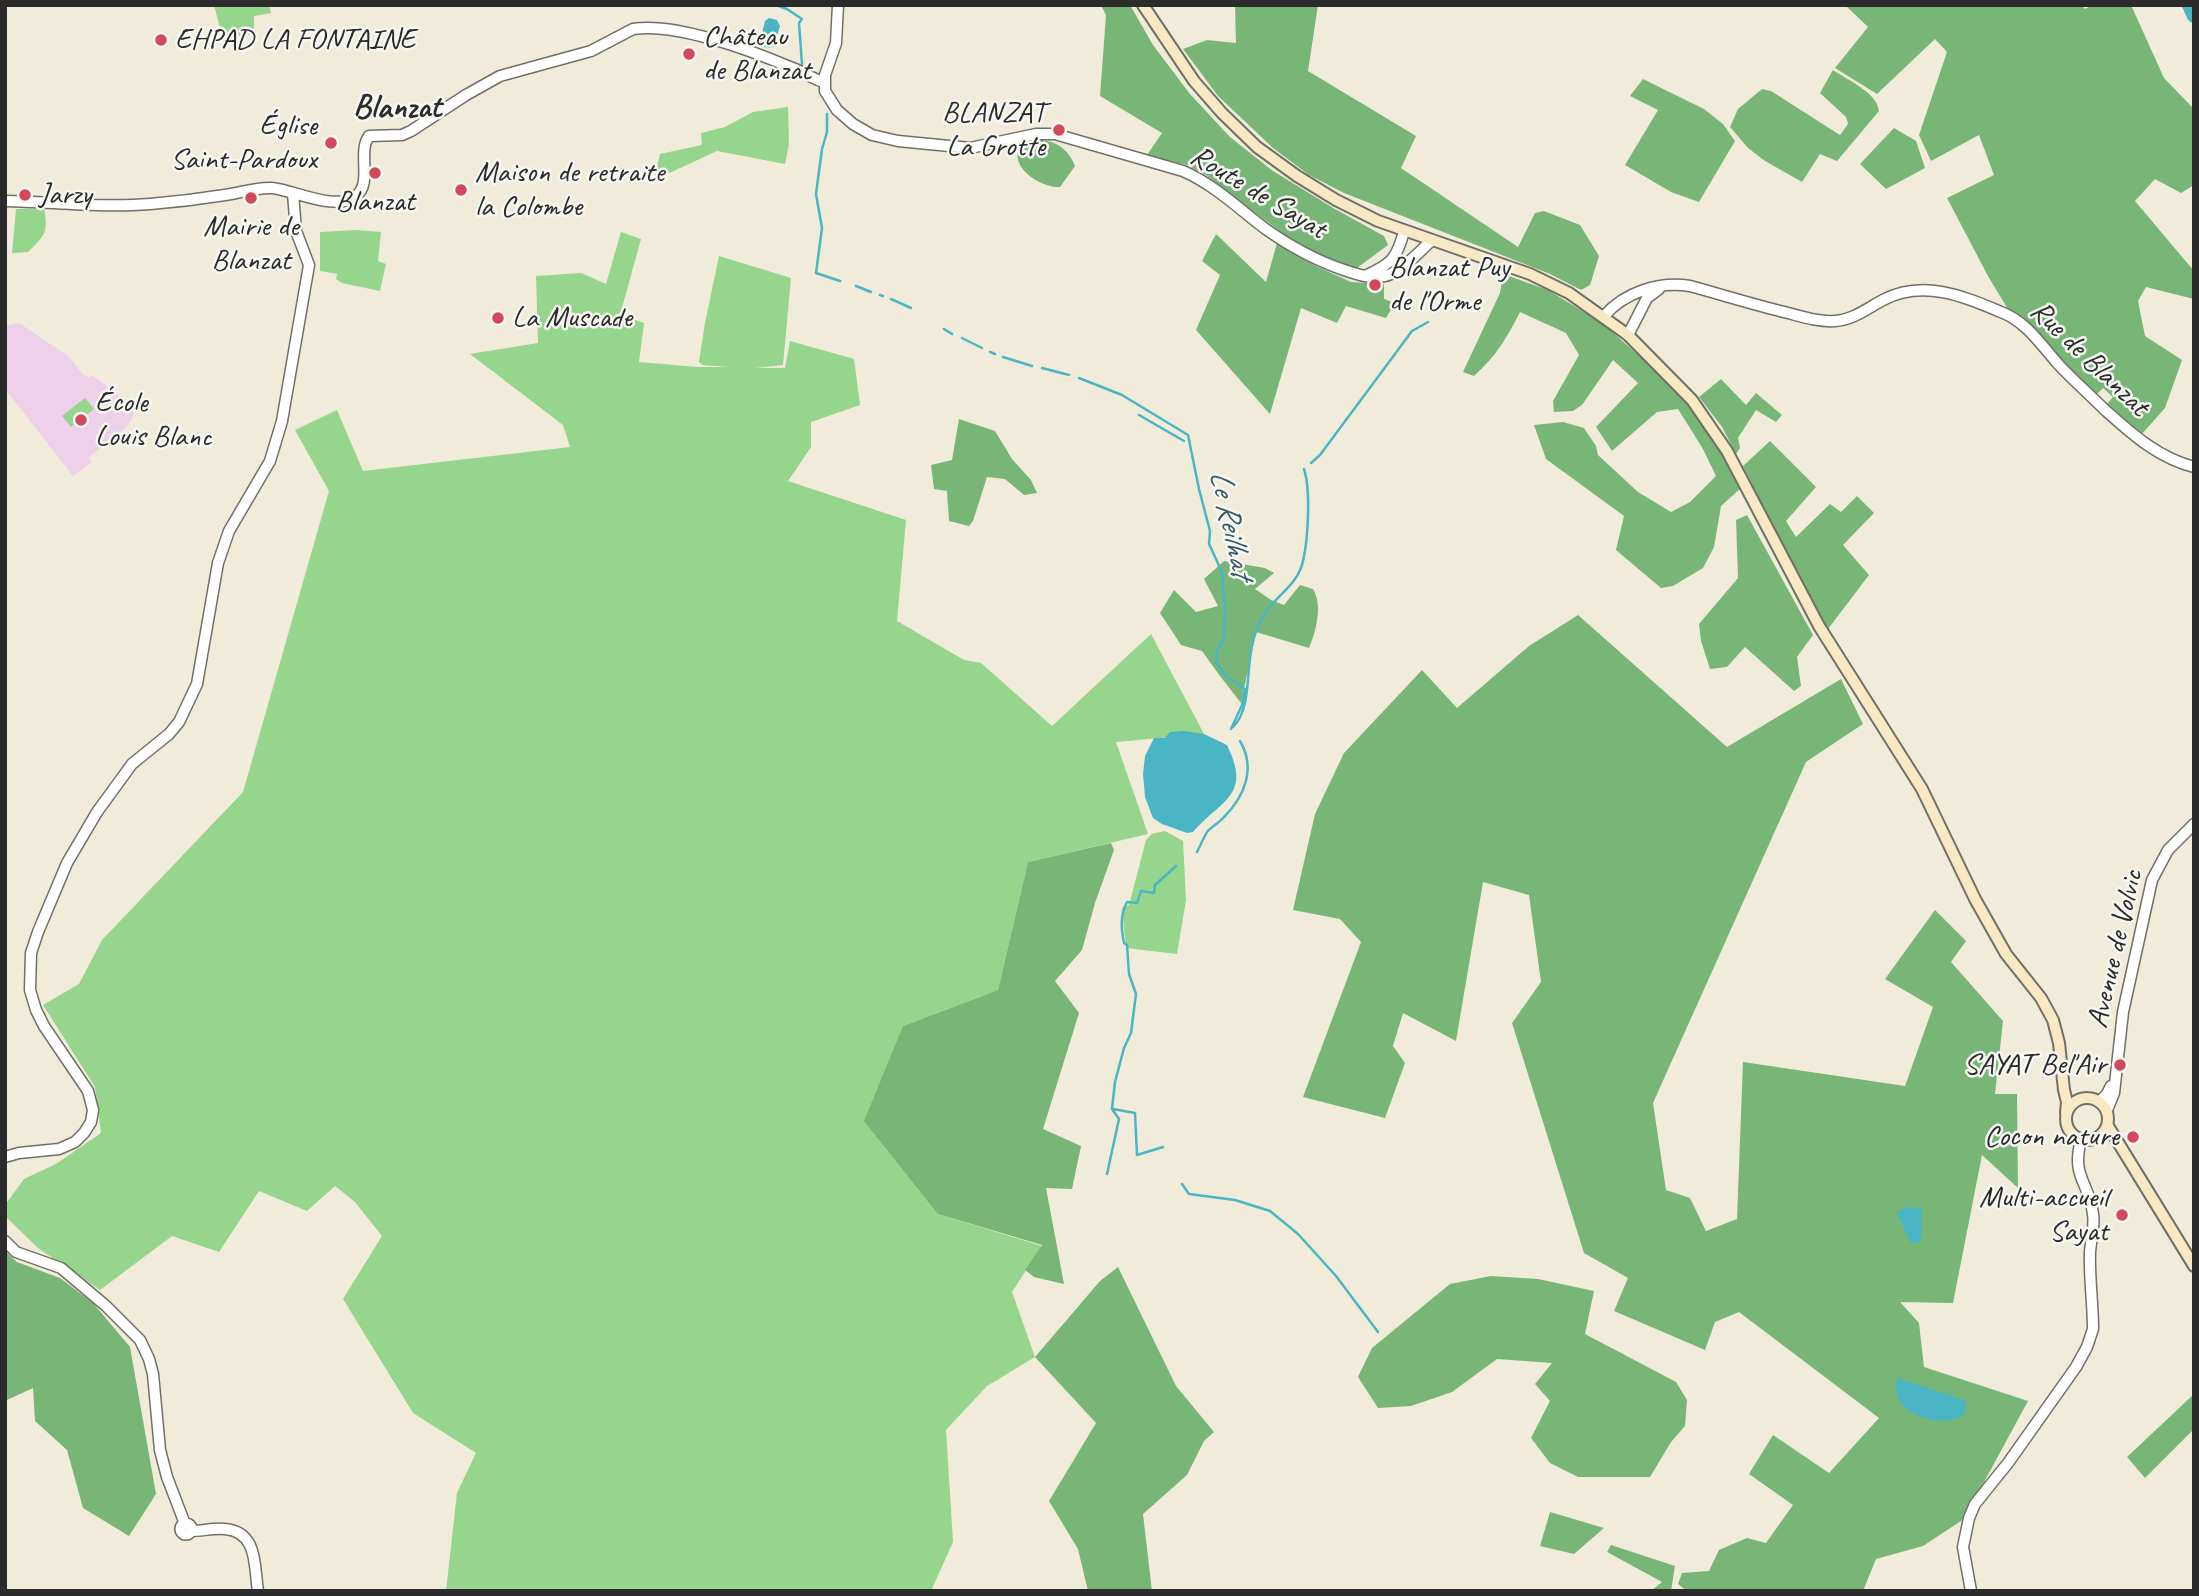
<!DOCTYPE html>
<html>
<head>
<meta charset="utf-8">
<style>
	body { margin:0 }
	#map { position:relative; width:2199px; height:1596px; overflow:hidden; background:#f1ecda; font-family:Caveat,sans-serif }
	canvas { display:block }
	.frame { position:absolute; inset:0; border:7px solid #2b2b2b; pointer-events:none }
</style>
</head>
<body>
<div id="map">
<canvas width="2199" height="1596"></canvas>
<div class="frame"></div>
</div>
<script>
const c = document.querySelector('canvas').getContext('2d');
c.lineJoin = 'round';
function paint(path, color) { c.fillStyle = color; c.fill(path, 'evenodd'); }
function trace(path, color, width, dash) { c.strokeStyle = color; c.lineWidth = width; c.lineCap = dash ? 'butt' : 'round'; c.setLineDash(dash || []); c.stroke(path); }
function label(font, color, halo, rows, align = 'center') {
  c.font = font + ' Caveat,sans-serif'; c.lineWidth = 5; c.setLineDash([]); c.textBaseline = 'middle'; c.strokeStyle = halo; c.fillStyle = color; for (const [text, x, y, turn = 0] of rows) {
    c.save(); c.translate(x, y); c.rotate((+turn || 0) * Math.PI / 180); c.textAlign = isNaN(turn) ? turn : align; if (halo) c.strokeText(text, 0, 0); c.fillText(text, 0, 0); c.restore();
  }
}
paint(new Path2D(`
	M19,323l49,33 15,18 6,4 3,-3 36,27 5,8v7l-7,11 -37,29 3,5 -19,14 -68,-87v-63z`), '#eed0e8');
paint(new Path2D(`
	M214,5h55l2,8 -17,3v18l-37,5 -1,-5 5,-2z
	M788,107l1,37 -4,20 -68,-13 -63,29 6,-26 42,-9 -1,-12 24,-6 28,-15z
	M16,209h28c5,24 0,27 -16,43l-16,1z
	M356,230l25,2 -3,29 8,3 -6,27 -38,-8 -6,-4 1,-5 -17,-3v-39z
	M621,232l20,7 -21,76 24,8 -5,39 59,5h30l-25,-2 -4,-3 6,-39 14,-67 72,22 -8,87 -27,3h29l5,-27 64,18 6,46 -49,17v25l-23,34 118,39 -9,101 67,39 17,3 71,63 99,-92 53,100 -88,8 32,92 -120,28 -30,128 -95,36 35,188 104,32 -30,46 23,65 -48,29 -41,44 7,112 -22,49h-485l11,-98 19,-40 -63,-40 -70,-114 39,-63 -27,-34 -20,-16 -28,25 -48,-20 -40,61 -47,-16 -72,54 -62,-42 -33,-32v-11l19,-26 32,-15 45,-31 -6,-46 -52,-82 36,-21 23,-44 141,-148 86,-301 -34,-61 42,-20 26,61 207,-24 -7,-22 -93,-71 68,-11 -2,-67 45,-3 25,11z
	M85,398l9,11 -23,18 -9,-11z
	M1165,831l18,10 3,59 -9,54 -51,-6 -4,-40 7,-3 17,-65 6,-6z`), '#95d58c');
paint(new Path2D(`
	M1101,5h29l23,40 37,49 40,43 43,34 62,38 49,27 4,9 -31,23 -20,-5 -39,-18 -92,-70 -19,-10 -40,-10 15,-22 -62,-37 6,-81z
	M1235,5h83l-10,66 108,65 -15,32 117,79 17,-34 9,-2 36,14 19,31 -9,29 -9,5 -31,-16 -206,-81 -35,-18 -36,-27 -55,-52 -35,-47 24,-9 29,3z
	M1845,5h236l4,4 7,-4h39l33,73 30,31v76l-13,8 -26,-14 -20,22 59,70v28l-48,-12 -8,14 7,35 37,24 -17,48 -24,27 -34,-31 6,-7 -10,-9 -6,6 -21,-17 -44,-51 -23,-15 -21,-35 -41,-78 47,-23 -15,-40 -48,26 -12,-26 28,-83 -12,-13 -58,55 -42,-26 33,-41z
	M1833,70c14,10 44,22 46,41l-42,50 -17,-7 -18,28 -37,-21 -17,-13 -18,-21 8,-18 24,-20 9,2 69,44 8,-11 -2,-7 -26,-24z
	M1643,79l61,30 19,15 12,17 -36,61 -28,-10 -46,-27 33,-55 -28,-14z
	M1894,128l22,13 9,27 -39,21 -26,-25z
	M1036,140c18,-1 33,9 39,26l-15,21c-15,1 -38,-12 -42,-27 -1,-4 0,-8 0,-12l4,-5z
	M1216,234l50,48 11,-39 39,23 35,16 33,2v15l11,4 -9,15 -40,-12 -9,17 -36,-15 -31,106 -74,-84 24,-55 -18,-14z
	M1503,274l45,16 54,33 75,66 22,25 28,44 14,30 -20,18 -7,41 -11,21 -30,18 -12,2 -45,-38 8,-34 -78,-57 -12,-34 29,-3 21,6 12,18 2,9 40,37 33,20 19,-10 26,-26 -13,-27 -25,-40 -21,3 -45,39 -16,-24 42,-44 -25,-23 -31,45 -9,6 -19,1 -1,-11 26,-46 -13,-22 -46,-21c-14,27 -23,43 -46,64l-11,-4 37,-79z
	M1721,379l25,26 10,-12 26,22 -6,7 -20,-12 -18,28 2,10 -4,6 -14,-27 -23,-30z
	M959,419l36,12 17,28 19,21 6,13 -13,2 -19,-16 -18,-2 -14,44 -4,5 -20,-5 -2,-30 -13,-2 -3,-24 21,-5z
	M1770,441l46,46 -30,34 10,16 34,-33 11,8 16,-16 17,17 -31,32 26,30 -41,54 -24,-41 -61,-122z
	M1747,515l66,120 -16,22 4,29 -7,5 -49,-44 -18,20 -17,2 -9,-28 -2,-17 39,-46 -2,-58z
	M1224,561l41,7 9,5 -19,16 16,11 13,5 16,-20 13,4c10,16 3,43 -4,59l-53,-16 -15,71 -21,-27 -18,-25 -21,-6 -21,-32 14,-23 22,22 22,-6 -14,-27z
	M1578,615l149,132 114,-68 22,45 -57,38 -153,341 13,87 24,8 16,33 31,-12 6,-157 162,24 28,-79 -48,-28 50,-69 31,31 -15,21 52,59 -8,73h22l1,94 -36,-33 -29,148 -53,-1 19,21 5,44 104,34 -64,118 -41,27 -47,13 -13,32h-176l-9,-7 4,-11 27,-2 10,-21 28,-12 19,5 27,-38 -44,-31 24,-39 56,38 50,-55 -140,-106 -24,10 -10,28 -91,-39 14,-33 -44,-25 -72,-230 29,-41 -12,-87 -46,-13 -27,159 -53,-28 -10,33 12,17 -20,55 -82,-21 58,-155 -21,-23 -47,-9 22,-96 29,-61 78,-83 35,38 72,-62z
	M1111,843l3,7 -19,53 -13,47 -27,31 24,32 -36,116 38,17 -9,43 -26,-1 18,96 -30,-7 -9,-7 17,-25 -104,-31 -74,-93 39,-95 95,-36 30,-128z
	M5,1251l12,11 43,16 33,25 37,44 26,147 -27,42 -46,-28 -16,-58 -32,-29 -2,-33 -28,13z
	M1118,1267l58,119 38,46 -10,9 -17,34 -44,39 9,77h-64l-10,-42 -29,-48 47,-78 -61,-66 65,-76z
	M1491,1276l47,3 56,12 -9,43 91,48 11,18 -2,26 -14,16 -21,35h-72l-28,-14 -19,-25 19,-37 -15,-17 17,-21 -55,-4 -45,33 -41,14 -33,2 -20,-31 14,-29 78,-64z
	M2194,1394v35l-49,49 -18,-21z
	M1550,1512l54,16 -30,26 -34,-8z
	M1611,1545l64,21 -4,25h-20l11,-9 -55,-30z`), '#78b678');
paint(new Path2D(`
	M769,18l8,2 3,6 -6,20 -5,2 -7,-2 -2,-5 5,-20z
	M1184,731l20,3 23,11c25,51 -5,54 -34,87l-6,1 -25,-9 -9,-6 -8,-21 -2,-23 2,-18 9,-18h11l5,-6z
	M1907,1207l15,2 -1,32 -10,3 -14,-32z
	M1898,1378l68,23 -1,12c-21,20 -81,-1 -67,-35z`), '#49b5c5');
trace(new Path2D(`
	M776,5l11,4 15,10 -3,4 3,41
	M827,114v18l-5,17 -6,45 6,34 -6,45 24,8
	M856,286l15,6
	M880,295l3,1
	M891,299l20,9
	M944,329l8,5
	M962,338l20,10
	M990,352l5,2
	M1003,357l29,9
	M1042,368l27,7
	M1079,378l43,17 66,40 11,54 11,42 -1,13 13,28 3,36 -1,31 -7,12 -1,12 10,13 19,13 -3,16 -11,24
	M1139,415l45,26
	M1311,463l9,-8 92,-124 16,-9
	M1233,727c20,-19 12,-64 21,-89 2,-7 4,-14 8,-20 11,-21 36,-32 41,-57 5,-21 8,-71 1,-92
	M1197,852c3,-6 6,-13 10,-20 5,-6 12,-9 17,-15 21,-21 32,-49 16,-76
	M1113,1109l22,4 2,42 26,-8
	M1107,1174l12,-55 -7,-10 3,-27 9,-34 7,-15 5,-39 -7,-20 -2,-29 -3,-2c-3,-15 -4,-28 3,-41l10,1 4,-12 13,2 1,-8 21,-19
	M1182,1184l7,10 46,6 35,11 28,23 38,42 42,56`), '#49b5c5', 2.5);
trace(new Path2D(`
	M2189,5l5,11`), '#49b5c5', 14);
const tertiary = new Path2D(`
	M838,5l-2,38 -11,32v16l12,19 16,14 19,11 26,6 72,7 66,-14h19l128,37c32,14 56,38 84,59 23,16 50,31 77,40 15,5 31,11 47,4 13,-5 30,-24 41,-34
	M5,201c49,1 97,7 145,3 25,-2 50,-5 75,-9 16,-2 31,-8 47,-7 22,2 64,24 84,8 17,-13 1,-44 13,-60l33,-1 9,-4 55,-36 34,-19 91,-25 42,-22c42,-7 117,21 157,38 12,4 22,12 34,15
	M1365,276c26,-12 32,-17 39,-45
	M1604,316c21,-24 55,-35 86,-30 33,9 65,19 98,27 15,4 31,9 47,8 18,-1 33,-13 48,-21 40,-21 80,-4 118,12 26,10 40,33 58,53 15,16 31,30 46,45 27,24 53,48 89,57
	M1628,335l19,-37 12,-9
	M2099,1102l8,-8 4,-8
	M2107,1110l7,-17 9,-81 29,-132 16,-30 26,-26
	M5,1157l14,-4 40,-4 16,-7 9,-9 7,-11 2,-12 -5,-19 -44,-65 -8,-16 -6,-20 1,-37 7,-21 29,-69 30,-51 35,-48 37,-30 10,-12 18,-38 21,-121 11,-32 41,-70 12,-40 27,-156 -13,-34 -3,-38
	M5,1241l11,11 45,16 45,38 34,34 9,19 4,15 7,76 7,27 18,47
	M180.5 1529a5.5 5.5 0 1 1 11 0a5.5 5.5 0 1 1-11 0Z
	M191,1531c11,0 23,-3 34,-2 33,3 29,36 33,62
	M1971,1591l-8,-44 6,-29 6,-14 33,-41 68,-96 11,-20 6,-18c0,-26 -4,-52 -3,-77 1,-13 5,-26 3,-38 -4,-33 -22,-36 -12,-74`);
const secondary = new Path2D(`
	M1143,5l51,76 28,32 35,34 40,29 39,24 42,21 152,53 39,19 59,42 64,65 35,51 92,175 103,163 53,110 31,55 35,44 12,22 6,23 5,47 3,12 -1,11
	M2066 1119a21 21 0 1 1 42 0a21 21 0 1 1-42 0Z
	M2108,1126l86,140`);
trace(tertiary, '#706f68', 13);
trace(secondary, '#706f68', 14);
trace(tertiary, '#fff', 10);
trace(secondary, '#f8e8c3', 10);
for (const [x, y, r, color] of [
	[161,40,7,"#d1495b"],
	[689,54,7,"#d1495b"],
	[1059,130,7,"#d1495b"],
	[331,143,7,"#d1495b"],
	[375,173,7,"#d1495b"],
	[461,190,7,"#d1495b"],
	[25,195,7,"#d1495b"],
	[251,198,7,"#d1495b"],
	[1375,285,7,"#d1495b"],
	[498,318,7,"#d1495b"],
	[81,420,7,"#d1495b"],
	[2120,1065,7,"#d1495b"],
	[2133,1137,7,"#d1495b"],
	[2122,1215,7,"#d1495b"]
]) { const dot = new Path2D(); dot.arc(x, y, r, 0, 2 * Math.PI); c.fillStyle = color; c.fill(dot); trace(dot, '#f6f6f2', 2.5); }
label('30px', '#2b2b2b', '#f6f6f2', [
	["Château",703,37],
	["de Blanzat",703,71],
	["EHPAD LA FONTAINE",175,40],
	["BLANZAT",1045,113,"right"],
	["La Grotte",1045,147,"right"],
	["Église",317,126,"right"],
	["Saint-Pardoux",317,160,"right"],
	["Maison de retraite",475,173],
	["la Colombe",475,207],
	["Jarzy",39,195],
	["Blanzat",375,202,"center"],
	["Mairie de",251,227,"center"],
	["Blanzat",251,261,"center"],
	["Blanzat Puy",1389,268],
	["de l'Orme",1389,302],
	["La Muscade",512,318],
	["École",95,403],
	["Louis Blanc",95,437],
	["SAYAT Bel'Air",2106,1065,"right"],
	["Cocon nature",2119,1137,"right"],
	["Multi-accueil",2108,1198,"right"],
	["Sayat",2108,1232,"right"]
], 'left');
label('30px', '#2b2b2b', '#f6f6f2', [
	["Route de Sayat",1258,193,31],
	["Rue de Blanzat",2089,359,44],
	["Avenue de Volvic",2116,949,-77]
]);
label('italic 32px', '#365b61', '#f6f6f2', [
	["Le Reilhat",1230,524,78]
]);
label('bold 33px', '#2b2b2b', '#f6f6f2', [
	["Blanzat",397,108]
]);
</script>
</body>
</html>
